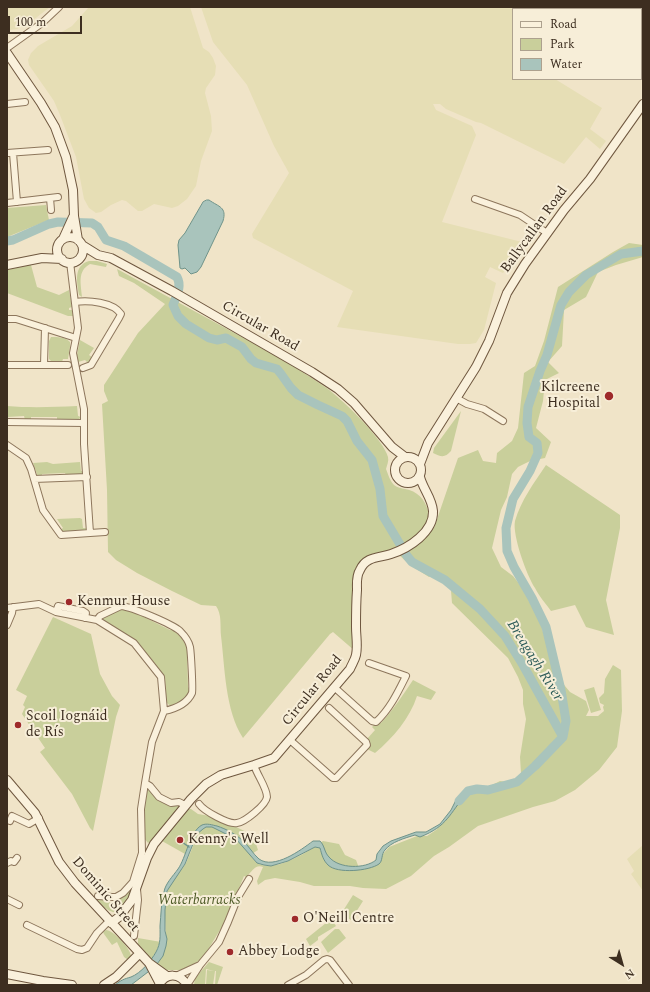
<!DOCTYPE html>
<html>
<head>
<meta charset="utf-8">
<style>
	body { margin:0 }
	#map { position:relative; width:650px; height:992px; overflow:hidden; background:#f0e4c8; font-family:Spectral,serif }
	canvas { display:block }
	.frame { position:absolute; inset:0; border:8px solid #3d2e20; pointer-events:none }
	.legend { position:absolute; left:512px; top:8px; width:130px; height:72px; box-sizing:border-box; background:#f7eed8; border:1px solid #ada18e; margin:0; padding:5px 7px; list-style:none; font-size:12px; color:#3d2e20 }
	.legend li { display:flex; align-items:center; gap:8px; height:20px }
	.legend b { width:20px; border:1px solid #ada18e }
	.north { position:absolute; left:602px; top:944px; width:40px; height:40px; -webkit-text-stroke:3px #f7eed8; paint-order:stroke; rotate:143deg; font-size:11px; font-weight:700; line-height:16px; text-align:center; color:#3d2e20 }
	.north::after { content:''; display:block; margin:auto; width:14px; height:18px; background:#3d2e20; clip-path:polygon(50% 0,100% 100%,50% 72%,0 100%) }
	.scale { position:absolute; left:8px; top:16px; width:74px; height:18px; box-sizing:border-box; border:2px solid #3d2e20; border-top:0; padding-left:5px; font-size:12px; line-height:14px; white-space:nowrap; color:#3d2e20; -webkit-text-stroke:3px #f7eed8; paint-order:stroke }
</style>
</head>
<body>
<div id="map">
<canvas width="650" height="992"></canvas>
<div class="frame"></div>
<ul class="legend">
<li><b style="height:5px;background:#faf1dc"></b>Road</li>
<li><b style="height:11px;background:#c9cf9b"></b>Park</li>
<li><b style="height:11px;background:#a9c4bc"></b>Water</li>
</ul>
<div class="north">N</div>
<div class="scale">100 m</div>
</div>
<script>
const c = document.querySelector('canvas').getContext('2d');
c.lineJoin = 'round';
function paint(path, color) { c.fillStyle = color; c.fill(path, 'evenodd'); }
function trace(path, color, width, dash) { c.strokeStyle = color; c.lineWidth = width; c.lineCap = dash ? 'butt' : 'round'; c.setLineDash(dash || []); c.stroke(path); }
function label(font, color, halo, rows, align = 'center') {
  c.font = font + ' Spectral,serif'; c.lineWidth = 4; c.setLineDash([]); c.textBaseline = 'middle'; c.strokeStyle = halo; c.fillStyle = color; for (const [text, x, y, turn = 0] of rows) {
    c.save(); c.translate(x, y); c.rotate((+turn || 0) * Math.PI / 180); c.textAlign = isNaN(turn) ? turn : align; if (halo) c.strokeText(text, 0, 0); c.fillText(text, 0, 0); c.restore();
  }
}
paint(new Path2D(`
	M7,7h43l-22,17 -11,5 -7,1 -3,-1z
	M89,7h101l13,41 6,4 4,6 3,8 -1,9 -9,13 -1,5 6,23 1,15 -11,30 -5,25 -9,13 -9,7 -6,2 -18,-4 -12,7h-4l-12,-10 -4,-1 -11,5 -10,7 -5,1 -7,-5 -5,-9 -8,-42 -16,-42 -6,-14 -25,-36 -1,-5 3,-7 7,-7 34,-20z
	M201,7h375l-1,2h-62v70h42l47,29 -12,21 16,12 -6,8 -14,-12 -22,27 -83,-41 -5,-1 -30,-13 -6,-5h-7l3,6 36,16 4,9 -34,87 84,21 -23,30 -13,-6 -5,10 11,6 -12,47 -8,13 -6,1h-12l-121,-17 16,-36 -100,-53 -1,-4 37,-61 -15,-27 -27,-61 -34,-43z
	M643,845v46l-12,-17 3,-3 -7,-12z`), '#e6deb5');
paint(new Path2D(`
	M46,205l3,15 -42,17v-29z
	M629,243l14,2v12l-27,8 -18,7 -12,25 -22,13 -2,36 -14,16 11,11 -14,7 -2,21 -7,27 15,14 -6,16 -15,3 -12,6 -6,7 -5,23 -6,13 -9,38 9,19 12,9 12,15 15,28 3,13 17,48 10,12 16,9 3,9 -3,6h12l6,-5 -1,-4 1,-2 -4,-2 -1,-5 5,-5 1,-14 8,-14 8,5 1,41 -5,36 -18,23 -24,20 -20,11 -22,6 -55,19 -29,21 -15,9 -23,20 -25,13 -23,-1 -13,-2h-36l-14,-4 -25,-4 -10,2 -7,5 -1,-4 6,-14c-8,-3 -11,5 -17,10l-2,-1 -18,44 -23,38 -12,8 -11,4h-13l-4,-1 -6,-5c17,-20 3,-49 10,-72 3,-11 13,-19 19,-29 4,-9 8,-19 11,-29l-6,5 -6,15 -23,-13 26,-32h3l7,5 12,2 9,3 34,16 5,15 -8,5c2,2 4,5 6,7 17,13 53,-11 67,-21l16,3 6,11 11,5 3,8 18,-3 5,-10 7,-8 28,-11h10l9,-6 13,-15 9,-14 12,-10 16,-3 14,-7 16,2 5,-10 -1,-16 6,-38 -3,-15v-14l-5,-13 -10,-19 -56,-55 -1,-12 -4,-14 -13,-3 -5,3 -19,-12 -12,-11 22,-12 14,-14 24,-70 20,-8 5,11 13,2 1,-10 15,-12 6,-13 6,-55 11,-7 9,-25 14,-54 55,-35z
	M89,261h8l10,3 -1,3 -16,-3c-13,7 -9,20 -8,33l-3,-2c-2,-13 -6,-29 10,-34z
	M31,265l6,22 22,8 10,-5 3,17 -3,1v2h3l1,6h-5l-61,-23v-23z
	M117,269c41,22 82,45 123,67 30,17 60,33 88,53 15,11 56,51 60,68 1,4 -1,8 -2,12 2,5 4,12 8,16 4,3 7,3 11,4 12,2 20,10 23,22 6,21 -21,35 -38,40 -6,2 -12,1 -18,3 -8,3 -14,13 -17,21 -6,12 -1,60 0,76l-22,-19 -3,2 -87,104c-18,-28 -18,-70 -22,-102 -1,-10 1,-22 -5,-30l-15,-1 -29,-14 -35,-18 -21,-13 -8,-8 -1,-62 -5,-86 6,-3 -4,-10v-6l34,-52 27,-29 -31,-21 -15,-7z
	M51,337c7,0 14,0 19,5v5l-2,12h-5l-1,3 -9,1 -4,-4v-18z
	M80,340l14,8 -5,7 4,3 -3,5h-2l-3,-3 -7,2 -1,-7z
	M7,406c23,2 47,1 70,0l1,10 3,1 -4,4h-20v-4h-26v3h-6l-1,-4 -17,1z
	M461,411l-10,40c-6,7 -10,6 -18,2l1,-5z
	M47,462l6,2 27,-2 1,9h2l-1,3 -16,2 -1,-3 -23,1v3h-4l-5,-14z
	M546,465l74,50v13l-14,72 8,35 -28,-8 -11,-22 -24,6c-5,-7 -12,-15 -16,-23 -8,-12 -23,-53 -20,-67 6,-21 19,-38 31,-56z
	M80,518l2,1 1,9h3v3l-22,2 -4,-3 3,-2 -6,-9z
	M119,608l9,1 42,21 2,-2c8,7 12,12 16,22l-1,1 1,36 2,2c-3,9 -17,26 -24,12l-1,-24 -29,-36 -31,-19 -2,-3v-4z
	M53,617l38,17 9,40 12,22 8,9 -4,12 -23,114 -3,-3 -18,-34 -32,-42 5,-4 -23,-34 3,-7 -2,-2 4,-9 -11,-6z
	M413,680l23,12 -5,8 -14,-4c-7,22 -24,42 -42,57l-8,-4v-10l8,-9 -3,-3 6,-6 3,2c12,-13 22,-28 32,-43z
	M594,687l7,23 -10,3 -7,-23z
	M146,787l31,17 3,3 -28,34 -4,2 -4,-5 -1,-28z
	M129,889l2,3c-9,23 -17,27 -34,8v-3c7,1 11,3 16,8l4,-1 -1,-5z
	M353,895l10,6 -12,19 -10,-6z
	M331,919l5,7 -18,11v3l-8,6 -4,-7z
	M335,929h4l7,9 -18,15 -7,-11z
	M106,930c7,0 25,19 25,26l-3,4 -4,-3 -7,-15 -5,3 -8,-11 -1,-2z
	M138,938l23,4 -9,17 -14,-15z
	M209,962l14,5 -6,18h-2l1,-14h-1l-2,14h-7l1,-15 7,1 -8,-2 -1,16h-11l1,-7z`), '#c9cf9b');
const water = new Path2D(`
	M207,200h2c10,7 18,7 14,21l-22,46 -4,5 -6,2 -6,-6 -3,1 -2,-1 -2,-23 1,-5 6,-7 18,-31z
	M466,791l1,2c-18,21 -19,33 -47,44l-5,-2c-10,3 -24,7 -30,15 -4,4 -2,11 -6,14 -10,7 -42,10 -51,1 -5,-5 -6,-10 -8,-17l-5,-1 -27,14 -17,5 -7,-1 -7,-2 -21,-24 -24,-12h-6l-3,2 -6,5 -12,30 -18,27 -2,19v21l2,8 -1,7 -3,10 -6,8 -9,8 -17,13h-16c6,-5 9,-6 16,-8 10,-4 20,-16 25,-25 5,-9 4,-16 4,-26 1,-11 1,-23 4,-34 1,-8 9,-16 14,-23 8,-11 12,-38 24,-44 5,-2 10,0 15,1 9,3 19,8 26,15 6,5 10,13 16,18 15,11 42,-9 54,-18h7c5,5 4,11 9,16 10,12 36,12 47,3l1,-6 6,-8 8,-5 25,-9h10l14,-8 11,-14 5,-10z`);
paint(water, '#a9c4bc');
trace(water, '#6f938a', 1);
trace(new Path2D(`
	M182,842l7,5`), '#6f938a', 1.5);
trace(new Path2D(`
	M7,241l6,-1 36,-16 9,-2 34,1 6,4 8,13 18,6 53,31c5,9 0,18 -4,28l5,11 8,8 23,14 8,2 9,-2 16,9 9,12 5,4 21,6 4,5 10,14 7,7 20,10 24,11 5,5 10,20 15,19 8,29 3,27 24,40 5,6 33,18 35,29 25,27 18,29 40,72
	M459,801l9,-10 9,-2 11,1 29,-8 18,-16 28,-29 3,-16 -5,-31 -15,-63 -14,-29 -18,-31 -7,-16 -1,-23 7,-29 17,-28 8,-18 -1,-10 -8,-6 -2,-14 1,-16 12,-36 7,-16 14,-50 8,-13 17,-17 35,-21 22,-3`), '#a9c4bc', 9);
const street = new Path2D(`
	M7,48l35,-25 17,-16
	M7,104l18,-2
	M7,153l41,-3
	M13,153l4,49
	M50,198l1,12
	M475,199l45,16 27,18
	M7,203l51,-6
	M75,302c13,-2 38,0 46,12l-2,4 -28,47 -8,3
	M7,319h9l60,19
	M7,365h61
	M44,365l1,-37
	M456,398l11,6 17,5 19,12
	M7,422l77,1
	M7,445l19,13 5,11 12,41 18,25 29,-2 -6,-89v-35l-11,-56 5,-25 -8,-66
	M34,479l53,-2
	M90,533l15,-1
	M7,608l32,-4 17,8 41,8 3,-4 21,-10c11,1 51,18 59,25 4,4 9,11 10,16 1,6 3,42 2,46 -5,11 -18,16 -28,18l-3,-34 -27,-34 -37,-23
	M56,612l2,-6 25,5 3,2 -1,5
	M7,625l5,-12 1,-6
	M334,687l38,34 4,1c14,-13 22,-30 30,-46l-37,-13
	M164,711l-12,31 -7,41 5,3 9,11 12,6 8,-1 6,3
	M290,740l43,38h3l31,-33 -1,-3 -37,-34
	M199,804c5,7 30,21 38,19 8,-1 29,-18 30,-26 0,-9 -10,-22 -13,-32
	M10,821l2,-5 17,8 10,-6
	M7,863l4,-2 3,1 3,-4
	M98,896l14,1h4l7,-4 10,-11 9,-29 -1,-44 4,-26
	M7,899l12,6
	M27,925l50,24 5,1 5,-2 10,-15 12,-12
	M134,936l4,-36 -1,-11
	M176,976l24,-11
	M187,985l13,-20 19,-23 9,-20 10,-25 11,-18
	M288,985l18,-10 18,-15 3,-1 3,1 19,25`);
const secondary = new Path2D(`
	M7,53l34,50 14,24 11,30 7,33 1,26 4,24
	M57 250a13 13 0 1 1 26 0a13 13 0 1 1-26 0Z
	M63,239l10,-22
	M82,245l16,10 13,3 61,33 140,81 26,17 16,14 38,44 13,10
	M7,265l35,-7 20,1
	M395 470a13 13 0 1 1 26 0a13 13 0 1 1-26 0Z
	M420,464l8,-21 48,-76 13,-26 18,-48 18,-29 39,-54 26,-31 53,-75
	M7,780l28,33 24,49 16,21 74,80 18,13
	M111,923l8,-6 13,-17 15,-42 7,-14 37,-45 15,-15 15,-9 33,-10 20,-7 76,-89c2,-5 5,-9 6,-14 2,-9 0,-19 0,-28 0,-12 0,-24 1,-37 0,-7 -1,-14 3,-20 6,-14 19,-12 31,-16 18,-6 43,-22 42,-43 -1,-13 -10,-22 -13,-34
	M149,963l11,21
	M7,974l36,7 29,4
	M104,985l12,-8 23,-23
	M159,985c7,-13 21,-12 28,0`);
trace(street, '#8d765c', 8);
trace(secondary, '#6f573f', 10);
trace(street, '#faf1dc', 6);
trace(secondary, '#faf1dc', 8);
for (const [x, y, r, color] of [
	[609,396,5,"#9e2a2b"],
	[69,602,4,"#9e2a2b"],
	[18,725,4,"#9e2a2b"],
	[180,840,4,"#9e2a2b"],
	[295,919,4,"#9e2a2b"],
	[230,952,4,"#9e2a2b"]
]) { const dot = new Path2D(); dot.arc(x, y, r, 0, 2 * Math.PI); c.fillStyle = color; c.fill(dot); trace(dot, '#f7eed8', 1.5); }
label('14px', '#3d2e20', '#f7eed8', [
	["Ballycallan Road",535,230,-54],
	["Circular Road",260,327,30],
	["Circular Road",313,691,-51],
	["Dominic Street",105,895,49]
]);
label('14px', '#3d2e20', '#f7eed8', [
	["Kilcreene",600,388,"right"],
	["Hospital",600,404,"right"],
	["Kenmur House",77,602],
	["Scoil Iognáid",26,717],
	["de Rís",26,733],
	["Kenny's Well",188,840],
	["O'Neill Centre",303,919],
	["Abbey Lodge",238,952]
], 'left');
label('italic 14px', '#4d5a26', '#f7eed8', [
	["Waterbarracks",199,901]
]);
label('italic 15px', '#2f5d5a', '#f7eed8', [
	["Breagagh River",534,661,58]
]);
</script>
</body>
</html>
